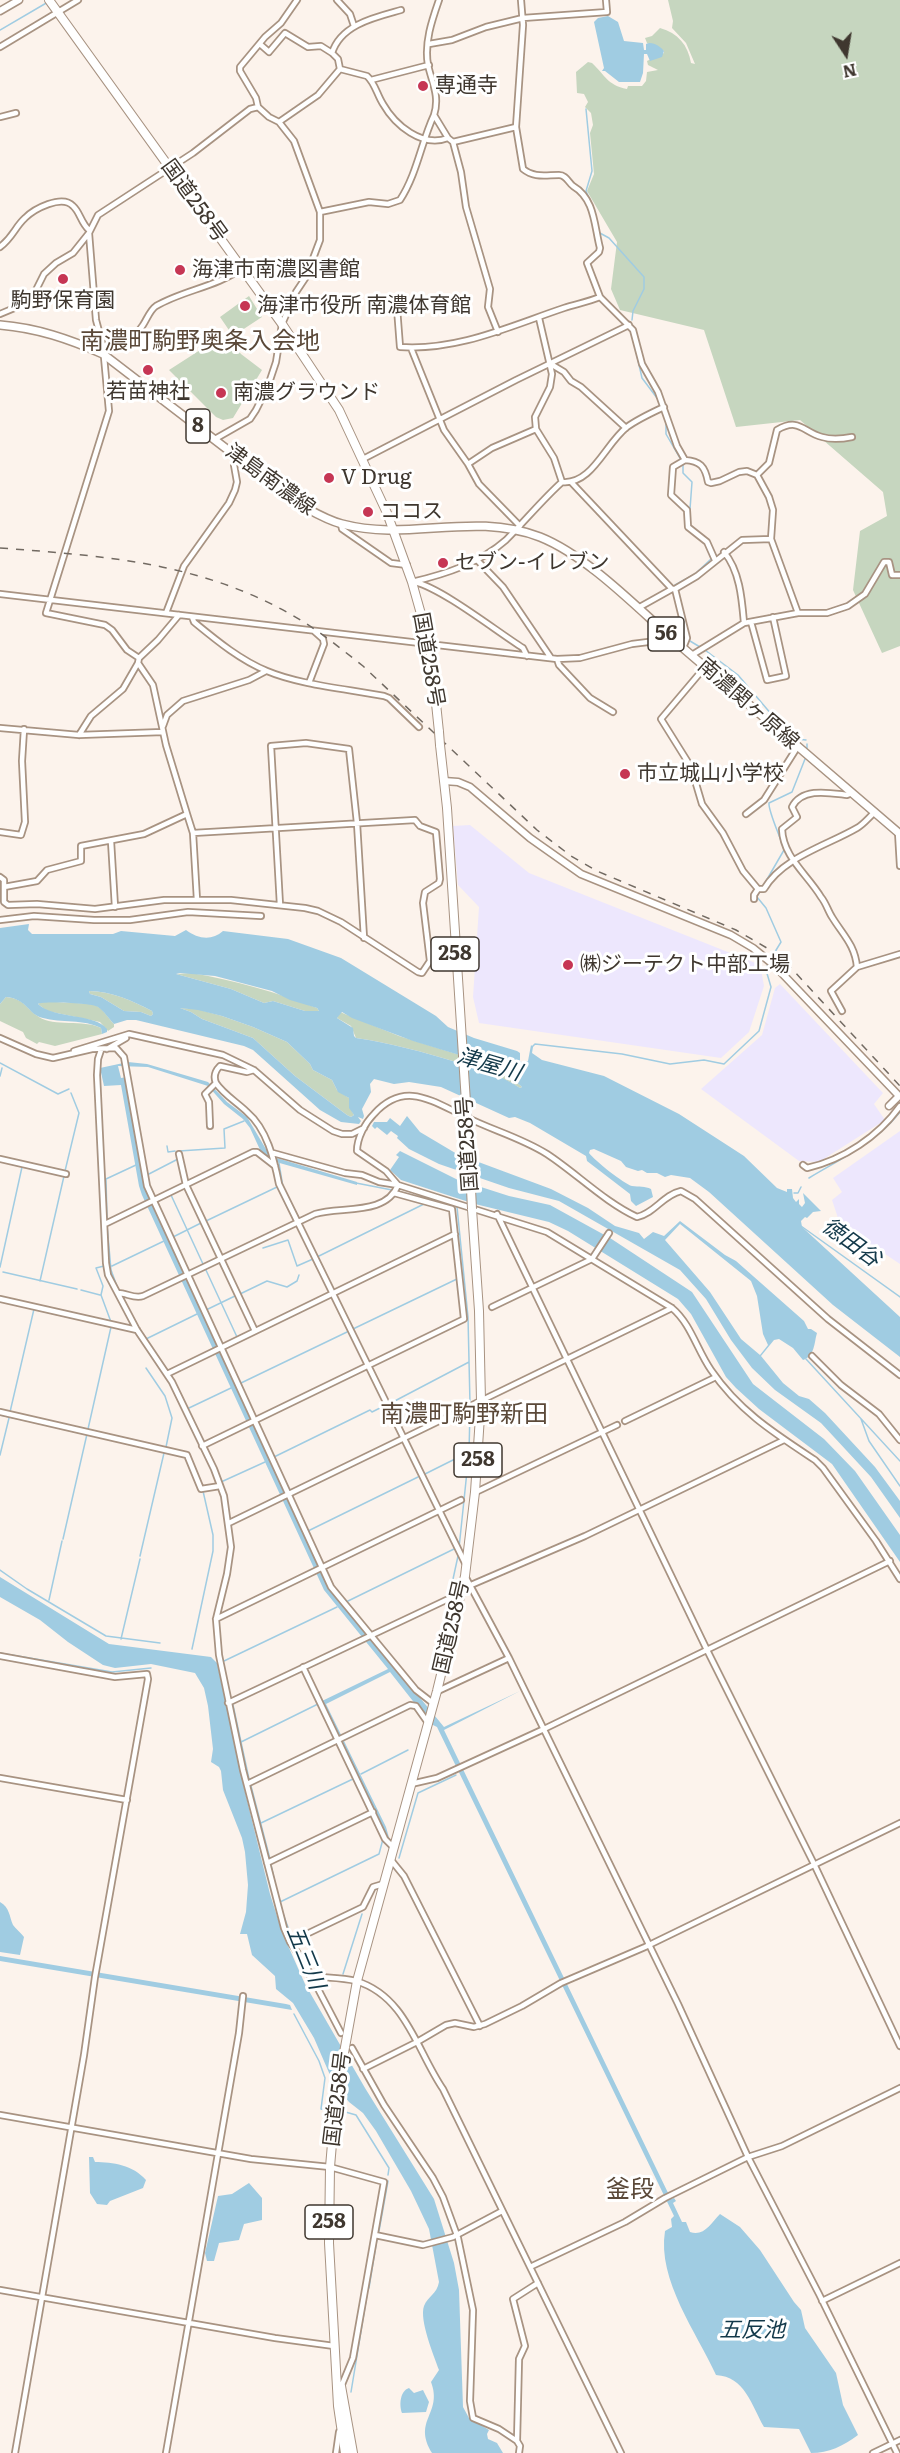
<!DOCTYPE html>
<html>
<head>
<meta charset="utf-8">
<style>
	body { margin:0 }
	#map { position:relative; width:900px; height:2453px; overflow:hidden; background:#fcf3ec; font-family:Literata,serif }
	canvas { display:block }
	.north { position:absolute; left:816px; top:24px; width:60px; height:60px; -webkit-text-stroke:4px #fff; paint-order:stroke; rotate:168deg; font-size:16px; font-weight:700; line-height:24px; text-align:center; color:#3f372f }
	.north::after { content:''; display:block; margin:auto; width:21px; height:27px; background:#3f372f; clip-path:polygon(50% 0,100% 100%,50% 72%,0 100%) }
</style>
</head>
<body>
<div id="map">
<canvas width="900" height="2453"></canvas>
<div class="north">N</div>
</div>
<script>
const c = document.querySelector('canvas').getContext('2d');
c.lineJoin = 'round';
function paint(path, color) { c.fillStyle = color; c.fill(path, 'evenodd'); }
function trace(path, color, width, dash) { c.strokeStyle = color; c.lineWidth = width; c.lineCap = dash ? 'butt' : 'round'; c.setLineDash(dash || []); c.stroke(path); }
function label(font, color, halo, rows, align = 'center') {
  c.font = font + ' Literata,"Noto Sans JP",serif'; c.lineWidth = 6; c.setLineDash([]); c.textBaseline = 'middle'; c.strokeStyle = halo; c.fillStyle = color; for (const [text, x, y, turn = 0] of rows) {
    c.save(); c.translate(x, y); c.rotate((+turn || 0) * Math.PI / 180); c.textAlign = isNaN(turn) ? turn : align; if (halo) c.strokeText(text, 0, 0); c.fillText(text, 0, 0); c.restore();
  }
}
paint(new Path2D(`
	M470,825l59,48 234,93 -2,3 3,17 -15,46 -28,26 -242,-35 -6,-26 6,-90 -21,-22 -5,-59z
	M780,984l103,109 -9,11 11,16 -66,42 -20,-1 -98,-72 61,-54 13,-47z
	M900,1131v133l-60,-40 -8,-24 10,-8 -9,-14z`), '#ede7fd');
paint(new Path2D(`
	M668,0h232v646l-18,7 -29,-63 7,-59 27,-15 -4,-24 -83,-72 -64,7 -32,-97 -84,-20 -9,-21 6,-47 -30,-51 7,-17 -4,-41 3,-8 -2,-12 -6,-6 3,-5 -4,-8 -7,-1 -1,-21 12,-10 4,1c13,12 15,22 35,26l1,-3h14l4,-5 1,-9 11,-2 -10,-5 -1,-4 17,-8v-2l-17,-8 -2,-5 7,-2 8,-8c18,5 28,17 31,35l4,1 -9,-21 -14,-15 1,-7z
	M249,296l13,21 -29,19 -13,-19z
	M225,334l16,20 21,16 -29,48 -10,2 -7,-3 -47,-47z
	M191,973c43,7 85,19 126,35l2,3h-14l-32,-10 -9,2 -33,-14 -55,-15z
	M89,991c22,0 44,10 63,20l1,3 -2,2 -10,-4 -17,-1 -23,-14 -11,-3z
	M6,997c19,2 19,11 33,20 15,10 44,2 62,11l1,6 -47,12 -16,-4 -2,2 -11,-6 -3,-6 -23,-11v-17z
	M43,1001c13,2 46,1 54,5 7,4 12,13 17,18v3l-6,4 -8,-9 -53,-11 -9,-7z
	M180,1008l17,1 25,7 31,11 34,15 23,22 3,6 19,10 5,10 12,8v8l5,9 -3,2 -4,-2 -52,-39 -42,-38 -51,-19 -11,-7z
	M340,1012l59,24 80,25 29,14 14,12 -2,1c-23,-14 -38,-18 -64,-26 -33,-10 -65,-19 -100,-24l-5,-12 -14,-8z`), '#c6d6bf');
paint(new Path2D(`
	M608,16l10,6 6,19 19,2 1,7h2v-6c6,-3 14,2 18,7l-2,6 -12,4 -3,-7h-3l-1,19 -3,9h-21l-14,-11h-3l2,-3 -10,-46 4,-4z
	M29,924l-1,6 4,4h81l8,-3 54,5 11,-6c12,9 26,11 37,1l65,8 53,19 95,58 12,11 26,11 43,13 3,2v8l3,2 5,-2 3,-16 2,2 -1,6 10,7 62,16 75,38 65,42 33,32 10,4v-3h5l1,9 3,4 3,-3v5l3,3 3,-4 -2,-10 18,18 -8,1 -6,6 -2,-1 -4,4 1,6 98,90v40l-67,-52 -124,-113 -19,-14 -19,-3 -6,2 -8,-4h-10l-5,-3 -4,1 -12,-4 -5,-6 -27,-12 -4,1 -1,3c5,7 35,31 43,33 7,1 13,0 19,3l2,8 -17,9 -5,-5 -1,-7 -43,-33 -1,-5 -56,-33 -15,-6 -6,1 -68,-31 -32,-5 -15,2 -20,-5 -4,5 1,8 -9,17 2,7 -1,3 -5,-2 3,4 -2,3 -18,-2 -21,-12 -67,-60 -9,-4 -108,-26h-9l-13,4c-5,-5 -10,-13 -16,-17 -6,-4 -56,-6 -60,-3 15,15 57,9 69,25v3l-5,2 -1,-6c-17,-9 -40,-5 -58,-10 -15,-3 -15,-19 -37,-21l-6,7v-76zM180,973l35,3 57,15 18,9 27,8 2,3h-14l-32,-10 -9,2 -33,-14 -55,-15zM89,991c22,0 44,10 63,20l1,3 -2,2 -10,-4 -17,-1 -23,-14 -11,-3zM180,1008l18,2 24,6 31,11 34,15 23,22 3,6 19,10 6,12 11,6v10l5,7 -3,2 -4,-2 -52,-39 -42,-38 -51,-19 -11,-7zM342,1012l10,6 61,23 66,20 29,14 14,12 -2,1c-20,-14 -41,-18 -64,-26 -33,-10 -65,-19 -100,-24l-2,-2 -1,-8 -16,-10z
	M128,1062l19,2 61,18 19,20 20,15 23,39 87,26v3l-88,-25 -7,-6 -12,-26 -7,-9 -19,-15 -16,-18 -60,-19 -30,-1 3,12 6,-1 17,103 190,413 110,134 76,-36 -76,39 227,469 3,-1 2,3 -3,2 9,19h4l4,10c14,5 21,-9 30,-18l20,13 20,23 34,52 7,8 4,18 31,45 7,32 15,30c-15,11 -29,18 -47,18l-12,-24 -35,-2c-13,-23 -19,-50 -48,-52 -19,-42 -59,-95 -51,-144l7,-4 -1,-8 3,-3 -237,-489 -6,-3 -41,-52 -64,32 60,123 4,14 -6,-12 -62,-128 66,-32 -64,-79 -182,-395 -3,-9 -18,-101 -17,1 -4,-18z
	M407,1116l13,16 37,22 94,35 37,19 27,18 24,7 5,6 9,-7 11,4 16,-15 45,34 11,6 68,60 4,8h3l6,4c-3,10 -2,23 -14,27l-10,-12 -14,-9 -5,1 -13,16 22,27 16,13 10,3 16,14 50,54 25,34v17l-29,-41 -50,-54 -46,-33 -23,-22 -21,-28 -25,-41 -26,-29 -121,-69 -50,-13 -70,-24 -30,-15 -12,-11 1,-2 -7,-5 -4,4 -10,-8 -2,2 -3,-3 2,-4h13l3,-4 10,8zM680,1224l71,57 6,15 6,38 5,11 -8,10 -19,-16 -31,-47 -45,-52z
	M400,1151l56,28 53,17 41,9 60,33 82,54 61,92 71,55 31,32 45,64v27l-68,-98 -73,-55 -23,-21 -10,-11 -35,-63 -13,-15 -110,-68 -19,-9 -74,-18 -74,-24 -11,-10 9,-13 -3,-2z
	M0,1577l109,67 102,13 6,6 27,125 26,106 12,38 23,52 60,104 69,111 20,64 5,27 4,117 6,11 20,12 -2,4 1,5 9,4 6,10h-71c-20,-33 11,-39 -1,-71l8,-12c-5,-14 -20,-50 -15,-64 4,-10 13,-12 15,-24l-10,-53 -18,-38 -35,-60 -13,-18 -14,-11 -16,-20 -19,-44 -21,-35 -17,-14 -1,-13 -23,-21 -5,-21h-7l6,-22 2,-27 -3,-33 -3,-14 -19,-48 -2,-19 -2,-4 -8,-5 2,-13 -5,-43 -4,-18 -9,-15 -44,-9 -36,4 -12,-3 -35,-23 -28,-22 -40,-23z
	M0,1902c10,6 9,14 13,23 3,4 8,8 11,12l-4,18 -20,-3z
	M0,1956l286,48 4,1 2,5 -292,-49z
	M89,2157h4l2,5c18,0 38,3 51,18l-3,8 -33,13 -3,4 -10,-1 -7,-11z
	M249,2183l13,15v22l-18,4 -5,16 -20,3 -5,18h-7l-2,-8 13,-57 14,-2z
	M409,2388l5,5 9,-3 6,12 -3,10 -24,1c-3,-8 -2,-22 7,-25z`), '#a0cce2');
trace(new Path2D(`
	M0,30l48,-28
	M586,109l6,62 -6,20 7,16
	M598,232l11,6 35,39v12l-11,22 -1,9
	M635,347l7,31 15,20
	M666,422v12l15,26
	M683,464v9l9,9 -2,27
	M675,585l20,-11 16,-15
	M677,604l7,30
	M690,641l10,6
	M705,650l33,25 40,47 18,17 10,1
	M807,748v-4
	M762,888l22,-38c-3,-12 -16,-39 -15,-47l23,-11 13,-33
	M759,892l-2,5 9,11 15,34 -11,18
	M532,1047l3,-3 87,10 48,10 34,-4 20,4 35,-33 12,-44 -5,-17 2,-6
	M0,1063l58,31 11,-5
	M0,1076l2,-8
	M167,1146l1,6 7,-1
	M179,1151l46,-3 -1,-19 20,-8
	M0,1161l19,5
	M279,1163l4,24 16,31
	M65,1171l14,-58 -8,-20
	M147,1175l31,-16
	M809,1178c33,-20 67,-35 91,-66
	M356,1183l36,7
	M397,1191l60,16 11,110 2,87
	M794,1193h4l3,-6
	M171,1195l32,69
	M107,1218l-1,-39 30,-14
	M206,1221l71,-34
	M300,1222l34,68
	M107,1225l4,45 7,19
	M801,1226l99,71
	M173,1237l28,-14
	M263,1248l25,-8 9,26 16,-7
	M317,1257l109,-54
	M104,1266l-8,2 7,18 -2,9 10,27
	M112,1266l52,-25
	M0,1267l22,-100
	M205,1268l32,69
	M3,1272l74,17
	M40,1281l24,-105 -2,-1
	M81,1290l19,5
	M240,1294l27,-13 20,6 10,-6 2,-6
	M336,1294l33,68
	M0,1301l71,17
	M206,1310l31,-15
	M74,1318l37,9 -23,102
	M353,1329l106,-51
	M146,1339l51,-25
	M806,1359l94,102
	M371,1367l16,32
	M146,1368l19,28 7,22 -6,29
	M241,1383l106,-51
	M389,1404l80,-42
	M390,1405l15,31
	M189,1408l42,-20
	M10,1412l24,-103
	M0,1415l46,10
	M861,1419l8,22 31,45
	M49,1426l75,17
	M127,1444l58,13
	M0,1455l9,-37
	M274,1457l96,-47 2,2 12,-6
	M423,1475l44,-22
	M221,1482l44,-20
	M443,1512l2,6
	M308,1531l110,-54
	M63,1539l24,-105
	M459,1548l10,-96 1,-42
	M140,1556l24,-103
	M0,1570l27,19 79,47 54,7
	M450,1593l8,-37
	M49,1600l13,-59
	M346,1602l108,-53
	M121,1639l19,-80
	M192,1649l21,-98v-16l-10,-44
	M0,1653l112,19 39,-4
	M224,1661l113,-54
	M233,1705l16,74
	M241,1742l77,-38
	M361,1774l47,-24
	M251,1786l19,73
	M261,1823l94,-45
	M399,1858l19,-65 38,-18
	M271,1865l6,27
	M280,1902l99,-48 4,-15
	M282,1911l10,27
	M343,1974l19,-60
	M294,2014l25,47 6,17 -4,31 5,1
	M342,2111l14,4 33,53 -1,7
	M379,2231l9,-50
	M369,2288l8,-49
	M351,2392l16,-97`), '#a0cce2', 1.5);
const street = new Path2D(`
	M337,0l13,14 4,12
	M439,0c-7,20 -15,43 -11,65 4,18 12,31 6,50l14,23
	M521,0l2,25 -7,102 7,42c11,9 22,6 36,6 7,0 9,7 14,11 22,13 21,39 27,62l-1,4 -12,11 13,34 33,33 9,34 16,28 19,54 8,14c15,1 20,6 23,22l3,1 9,-2 19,-9 8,-1 10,4 12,22 4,13 -2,29 27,74
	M429,44l23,-4 34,-13 37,-9 84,-6 -1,-12
	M261,45l8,7 16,-19 23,14 13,-1 11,7
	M0,47l78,-47
	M340,69l27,7c8,7 10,19 16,28 12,21 39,44 65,34l5,4 63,-15
	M371,80l58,-15
	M258,107l-2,-9 -16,-27v-4l25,-30 16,-14 16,-23
	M0,117l16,-4
	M279,122l39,-27 22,-26 -2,-10 -6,-6c9,-29 44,-36 69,-43
	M453,142l8,30 5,35 24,82 -2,18 10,25
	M320,212l49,-10 19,2 12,-4c17,-26 21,-57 34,-85
	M0,247c13,-10 15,-20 25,-29 9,-9 37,-24 48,-12 7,6 8,17 16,24
	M397,308l3,39c58,4 110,-21 164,-39 12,-4 24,-6 36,-11
	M0,314l24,-10 8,-6 12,-24 12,-11 17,-10 16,-20
	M539,318l13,56 -2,13 -15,30 1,12 18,29 8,24c30,3 43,-38 65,-55 11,-8 24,-14 37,-20
	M103,346c15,-1 32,-8 40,-21 4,-6 7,-15 13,-19 27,-16 61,-19 86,-38
	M411,348l33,82 24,34 11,20 41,42
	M549,363l15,9 7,9 10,6 45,41
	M363,459l153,-79 113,-55
	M685,460l-12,7 -2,28 16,15 1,17 19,15 8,18
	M468,464l24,-16 44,-19
	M757,475l12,-12 8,-33c22,-13 26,2 45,7 10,3 20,2 30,0
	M572,483l100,106h3l12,49 -4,10
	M341,524l1,5 49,34 16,2
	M724,552c16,19 18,48 20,71
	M477,560l26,27 48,71
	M412,582c34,-8 68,-19 94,-42 19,-19 36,-40 56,-58
	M415,582c28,7 81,49 108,66l4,8
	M675,589l22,-13 45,-36 29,-1
	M0,594l557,65 23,-1 52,-14 40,-5
	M638,608l34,-19
	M166,613l18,-47 45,-63 6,-13 2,-8 -3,-17 4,-7
	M192,617l2,5c22,18 46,38 73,49 33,14 81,18 117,25l5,2 30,29
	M751,622l16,58 19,-4 -13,-59
	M692,655l52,-32 54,-10h29l21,-7 17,-12 19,-32h5l3,13h8
	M139,658l-12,-8 -15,-20 -7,-5 -59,-12 63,-202 -6,-65 -7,-26 -7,-87 9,-18 95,-62 57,-44 8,-2 11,10 10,5 15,19 26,71v28l-14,37 -10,15 -14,32 -6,38 -8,24 -12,24 -6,9 -35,20
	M557,659l2,6 31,33 23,14
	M138,663l15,22 13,60 21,69
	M705,667l-44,52 30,48 11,37 21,29 20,38 15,18
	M309,683l15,-39 -1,-5 -9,-8
	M163,726l4,-11 16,-14 66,-21 17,-9
	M0,728l79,7 84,-3
	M79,735l12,-19 32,-27 15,-26 1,-5 19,-18 21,-25
	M852,793l-5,2c-17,-2 -45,-8 -55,12l5,10 -15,12c1,28 25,45 39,68 5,6 7,14 11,20 11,18 23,28 25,50
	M746,814l18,-14 34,-54
	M0,832l21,3 4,-13 -3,-61 2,-32
	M898,832l2,34
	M111,841l4,66
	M0,877l4,3v22l4,3 29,-1 58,5 69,-9h67l74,8 13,3 23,11 77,50 4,1 8,-12 -7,-58 2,-11 14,-9 1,-4 -4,-47 -16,-6 -5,-6 -222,13
	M4,887l33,-6 10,-11 34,-9v-15l63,-12 43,-20 6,19 4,67
	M758,889h6c19,-32 62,-43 93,-61 7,-4 12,-11 18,-16
	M754,899v-4l4,-6
	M280,905l-9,-159 35,-3 43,6 8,74 7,115
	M0,920l34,-4 60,4h36l58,-8 73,4
	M842,1011l-11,-20 26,-24 43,-13
	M0,1038l36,16 17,4 39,-9 24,-1 8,9 23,129 184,401 85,103 18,14
	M107,1049l19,-11
	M101,1050l-3,9 -1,16 9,188 2,12 29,55 35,52 42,87 10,27 7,51 -4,27 -11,45 3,36 24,115 41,158 6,14 14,20 37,71
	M74,1051l55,-17 94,21 31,15 46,40 33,21 9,3h10l12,-6
	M254,1070l-7,2 -27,-6c-5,5 -7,10 -4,17 7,11 22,20 31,29 20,17 27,47 32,72l186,379
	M210,1126l-1,-24 -4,-8 11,-11
	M273,1153l72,20 17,2 17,7 19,3 149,47 125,76c19,16 25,42 39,62 28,41 63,63 104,90l8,8 53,73 24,38
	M179,1154l7,31 69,146
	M0,1159l66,15
	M803,1165l4,3c36,-8 72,-32 93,-62
	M398,1185l-12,-14 -29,-20c0,-13 8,-28 17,-37 30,-33 56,-14 90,2 27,14 56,21 83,38 29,19 59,49 90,63 18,-4 26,-22 44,-26l14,8 133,120 72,56
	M497,1214l210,436 107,214 86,182
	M105,1224l148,-72h4l18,14
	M118,1293c9,0 16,6 25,3l172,-82c26,-8 71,2 83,-29
	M0,1299l137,31
	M492,1307l100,-48 17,-26
	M812,1356l29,29 38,29 21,26
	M167,1374l288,-140
	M0,1412l187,43 14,34 19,-3
	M625,1421l91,-44
	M202,1446l262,-127 -12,-110 -58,-16
	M476,1492l141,-67
	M229,1523l443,-215
	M465,1576l44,82 169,346 70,153 71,137 78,159
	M471,1585l114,-49 199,-96
	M216,1619l245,-119
	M0,1656l115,21 32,-3 1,5 -53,298 -11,78 -69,398
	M303,1667l82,172 8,8
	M438,1691l71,-33
	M228,1703l233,-110
	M0,1778l127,22
	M247,1784l163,-79 6,1 12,17
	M411,1784l26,-6 107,-49 346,-168
	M391,1860l13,16 76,150
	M267,1863l106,-51
	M290,1942l73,-35 10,-20 10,-3
	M310,1976c15,2 32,1 46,5 50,15 61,70 87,108l178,364
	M352,2048l32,57 49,73 10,19 15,41 15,72 -3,91 3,17 26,11 18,12
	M363,2069l54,-27 29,-17 9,-2 19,4 11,-3 37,-18 39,-23 84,-36 255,-124
	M0,2115l251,44 79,8 54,15 -31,176 -12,29
	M375,2235l48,10 30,-8 49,-26
	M530,2267l95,-45 40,-24 83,-41 34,-11 118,-58
	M0,2290l275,48 59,8
	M822,2301l78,-38
	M166,2453l73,-420 4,-37
	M336,2453l3,-21
	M519,2453l1,-7 -3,-5 2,-82 6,-13 -12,-47 25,-16
	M873,2453l27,-13`);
const secondary = new Path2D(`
	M0,11l19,-11
	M444,781l14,1 12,5 60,51 51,36 150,61 22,13 22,18 124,130 -10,10`);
const primary = new Path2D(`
	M0,325c37,3 69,14 103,29l194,149c15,8 29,17 45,21 68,18 129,-13 198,13 50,20 102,76 143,111 72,62 145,124 217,186`);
const highway = new Path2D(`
	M49,0l233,324 57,86 48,103 25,69 18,64 9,86
	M440,745l7,63 22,341
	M341,2386l12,67
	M345,2453l-7,-47 -9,-163 1,-76 6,-70 21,-116 80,-290 28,-115 10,-84 6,-91 -2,-90 -7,-102`);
trace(street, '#a89382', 8);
trace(secondary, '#a89382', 9);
trace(primary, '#a89382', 10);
trace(highway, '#a89382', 10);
trace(street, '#fff', 4.5);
trace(secondary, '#fff', 6);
trace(primary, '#fff', 7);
trace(highway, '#fff', 8);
trace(new Path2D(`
	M0,548c104,8 199,14 292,67 25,14 48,33 71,51l174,164 34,26 26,15 139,59 36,21 20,18 108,117`), '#726a62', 1.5, [8, 8]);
const highwayBridge = new Path2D(`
	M439,732l1,13
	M469,1149l3,60`);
trace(highwayBridge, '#a89382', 10, []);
trace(highwayBridge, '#fff', 8);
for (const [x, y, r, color] of [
	[423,86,6,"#c63654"],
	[180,270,6,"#c63654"],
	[63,279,6,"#c63654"],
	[245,306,6,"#c63654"],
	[148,370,6,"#c63654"],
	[221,393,6,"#c63654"],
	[329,478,6,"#c63654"],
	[368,512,6,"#c63654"],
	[443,563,6,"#c63654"],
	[625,774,6,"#c63654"],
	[568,965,6,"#c63654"]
]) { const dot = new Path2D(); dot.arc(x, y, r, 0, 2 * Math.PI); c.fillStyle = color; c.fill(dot); trace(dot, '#fff', 2); }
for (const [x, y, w] of [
	[198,426,24],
	[666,634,36],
	[455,954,48],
	[478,1460,48],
	[329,2222,48]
]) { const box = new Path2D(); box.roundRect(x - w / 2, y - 17, w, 34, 4.5); c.fillStyle = '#fff'; c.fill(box); trace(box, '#3f372f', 1.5); }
label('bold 20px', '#3f372f', null, [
	["8",198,426],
	["56",666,634],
	["258",455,954],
	["258",478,1460],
	["258",329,2222]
]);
label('21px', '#3f372f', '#fff', [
	["専通寺",435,86],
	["海津市南濃図書館",192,270],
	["駒野保育園",63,301,"center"],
	["海津市役所 南濃体育館",257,306],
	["若苗神社",148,392,"center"],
	["南濃グラウンド",233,393],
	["V Drug",341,478],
	["ココス",380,512],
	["セブン-イレブン",455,563],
	["市立城山小学校",637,774],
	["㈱ジーテクト中部工場",580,965]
], 'left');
label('21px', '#3f372f', '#fff', [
	["国道258号",194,201,54],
	["津島南濃線",270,480,36],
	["国道258号",428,660,80],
	["南濃関ヶ原線",748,704,41],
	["国道258号",468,1144,-94],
	["国道258号",452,1627,-77],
	["国道258号",338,2099,-83]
]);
label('italic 22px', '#13394a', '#fff', [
	["津屋川",489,1065,16],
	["徳田谷",851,1243,36],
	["五三川",305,1958,68],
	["五反池",752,2331]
]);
label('24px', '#5b4939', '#fff', [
	["南濃町駒野奥条入会地",200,342],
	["南濃町駒野新田",464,1415],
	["釜段",630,2190]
]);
</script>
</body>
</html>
